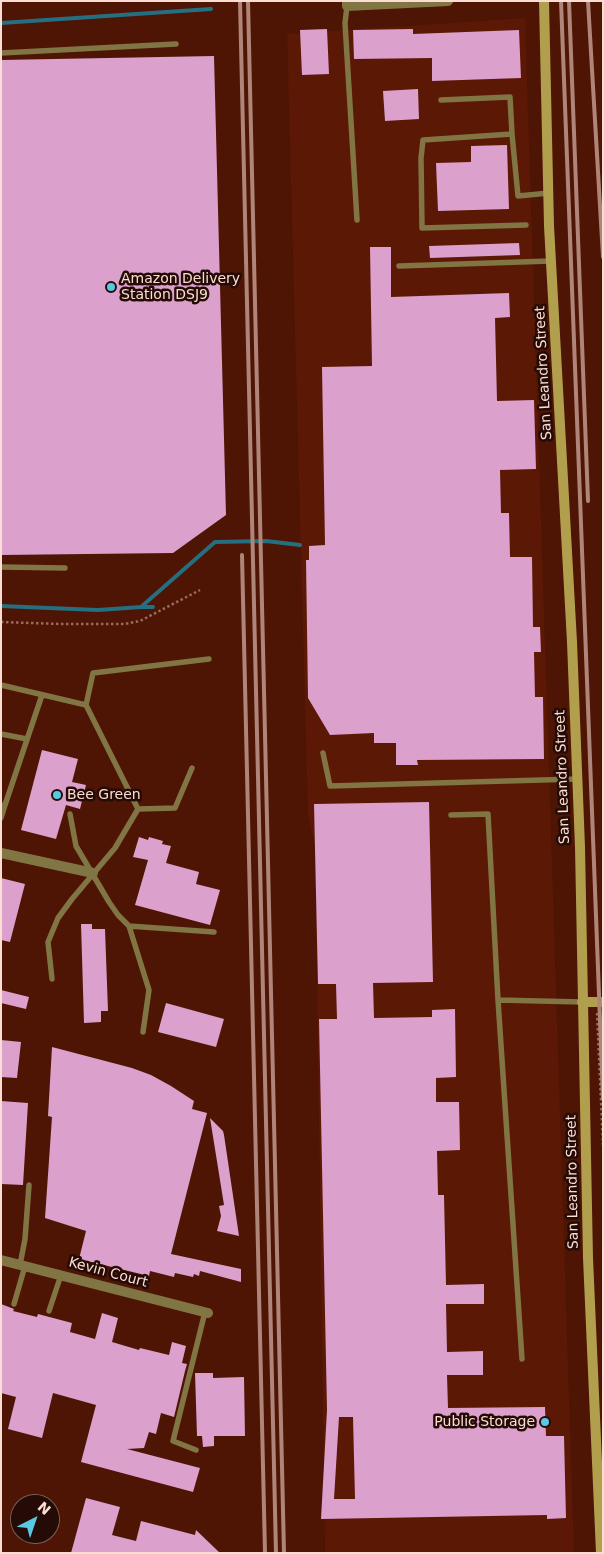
<!DOCTYPE html>
<html>
<head>
<meta charset="utf-8">
<style>
	body { margin:0 }
	#map { position:relative; width:604px; height:1554px; overflow:hidden; background:#4e1404; font-family:"DejaVu Sans",sans-serif }
	canvas { display:block }
	.frame { position:absolute; inset:0; border:2px solid #fbddd4; pointer-events:none }
	.north { position:absolute; left:10px; top:1494px; width:50px; height:50px; box-sizing:border-box; background:#240b05; border:1px solid #7a5f58; border-radius:50%; rotate:41deg; font-size:14px; font-weight:700; line-height:20px; text-align:center; color:#fbddd4 }
	.north::after { content:''; display:block; margin:auto; width:18px; height:22px; background:#58c9e4; clip-path:polygon(50% 0,100% 100%,50% 72%,0 100%) }
</style>
</head>
<body>
<div id="map">
<canvas width="604" height="1554"></canvas>
<div class="frame"></div>
<div class="north">N</div>
</div>
<script>
const c = document.querySelector('canvas').getContext('2d');
c.lineJoin = 'round';
function paint(path, color) { c.fillStyle = color; c.fill(path, 'evenodd'); }
function trace(path, color, width, dash) { c.strokeStyle = color; c.lineWidth = width; c.lineCap = dash ? 'butt' : 'round'; c.setLineDash(dash || []); c.stroke(path); }
function label(font, color, halo, rows, align = 'center') {
  c.font = font + ' "DejaVu Sans",sans-serif'; c.lineWidth = 5; c.setLineDash([]); c.textBaseline = 'middle'; c.strokeStyle = halo; c.fillStyle = color; for (const [text, x, y, turn = 0] of rows) {
    c.save(); c.translate(x, y); c.rotate((+turn || 0) * Math.PI / 180); c.textAlign = isNaN(turn) ? turn : align; if (halo) c.strokeText(text, 0, 0); c.fillText(text, 0, 0); c.restore();
  }
}
paint(new Path2D(`
	M525,18l49,1535h-249l-10,-707 -7,-30 -21,-782z`), '#5a1805');
trace(new Path2D(`
	M1,23l210,-14
	M1,606l97,4 43,-3 74,-65 51,-1 34,4
	M141,607h12`), '#256f80', 4);
paint(new Path2D(`
	M327,29l2,45 -27,1 -2,-45z
	M413,29v5l106,-4 2,48 -89,3v-23l-78,1 -1,-29z
	M214,56l12,459 -53,38 -172,2v-495z
	M418,89l1,30 -34,2 -2,-30z
	M507,145l2,64 -71,2 -2,-48 35,-1v-16z
	M519,243l1,12 -90,3 -1,-12z
	M370,247h21v50l118,-4 1,24 -15,1 2,83 37,-1 2,69 -36,1 1,43h8l1,44h22l1,70h7l1,25h-7l1,45h8l1,62 -127,1 1,5h-22v-22h-22v-10l-44,2 -22,-37 -2,-138h3v-14l16,-1 -3,-178 50,-1z
	M42,750l36,9 -6,23 14,3 -6,24 -14,-4 -10,34 -35,-9z
	M429,802l4,180 -60,1 1,35 58,-1v-7l23,-1 1,68 -20,1v24h23l1,48 -23,1 1,44h6l2,90 38,-1v20h-38l1,48 36,-1v24h-36l1,33 97,-1 1,29h18l2,82 -19,1v-4l-226,4 6,-109 -8,-391h18l-1,-35h-18l-4,-180zM339,1417h14l2,82h-21z
	M139,837l9,3 1,-3 14,4 -1,3 9,2 -5,17 33,9 -3,12 24,6 -10,35 -75,-20 13,-45 -15,-3z
	M1,878l24,6 -15,58 -9,-2z
	M81,924h11v5h13l3,82h-7v11l-17,1z
	M1,990l28,7 -3,12 -25,-6z
	M166,1003l58,16 -8,28 -58,-15z
	M1,1040l20,2 -4,36 -16,-1z
	M52,1047l80,21 19,7 20,11 23,15 -2,8 15,4 -36,141 70,15v13l-41,-11 -1,5 -5,-2 -1,3 -18,-4 -1,4 -24,-6 -1,5 -70,-17 7,-28 -41,-13 7,-101 -4,-1z
	M1,1101l27,2 -5,82 -22,-1z
	M210,1118l13,13 1,4 15,101 -22,-5 4,-15 -2,-10 5,-1z
	M1,1304l13,5 -1,2 24,6 1,-3 34,9 -2,9 25,7 7,-26 16,5 -6,24 27,8 1,-2 29,7 3,-13 14,4 -4,17 5,1 -2,7 -11,46 -13,-4 -5,21 -7,-2 -5,16 -17,1 73,19 -7,24 -112,-30 15,-57 -43,-12 -11,45 -34,-9 8,-32 -15,-4z
	M195,1373h18v5l31,-1 1,59h-31v10l-11,1 -1,-11h-5z
	M86,1498l34,9 -8,28 24,6 5,-20 54,14 1,-5 24,23h-149z`), '#dba0cc');
trace(new Path2D(`
	M1,622l61,2h63l15,-3 60,-31
	M597,1013l6,132`), '#996b5e', 2.5, [2.5, 2.5]);
trace(new Path2D(`
	M347,6l-2,17 12,197
	M1,53l175,-9
	M441,100l69,-3 2,37
	M526,225l-104,3 -1,-70 2,-18 89,-6 6,62 31,-3
	M399,266l152,-5
	M1,567l64,1
	M1,685l85,20 7,-32 116,-14
	M86,705l52,104
	M1,734l26,5
	M323,753l7,33 247,-7
	M5,805l37,-110
	M70,814l6,32 33,56 9,13 11,11 85,6
	M451,815l37,-1 10,186
	M1,818l4,-13h-2
	M129,926l20,64 -6,42
	M52,979l-4,-37 10,-24 14,-19 43,-51 23,-39 37,-1 17,-40
	M20,1265l5,-26 4,-54
	M14,1304l11,-38
	M49,1311l12,-36
	M522,1359l-24,-359 84,2
	M196,1450l-23,-9 32,-129`), '#817544', 5.5);
trace(new Path2D(`
	M347,1v5l101,-5
	M1,853l92,20
	M1,1260l207,53`), '#817544', 10);
trace(new Path2D(`
	M544,1l5,225 23,416 8,205 8,411 13,295
	M582,1002h21`), '#b29f4d', 10);
trace(new Path2D(`
	M240,1l36,1552
	M248,1l36,1552
	M561,1l42,1098
	M569,1l19,500
	M588,1l15,256
	M242,555l23,998`), '#b08579', 4);
for (const [x, y, r, color] of [
	[111,287,5,"#58c9e4"],
	[57,795,5,"#58c9e4"],
	[545,1422,5,"#58c9e4"]
]) { const dot = new Path2D(); dot.arc(x, y, r, 0, 2 * Math.PI); c.fillStyle = color; c.fill(dot); trace(dot, '#240b05', 2); }
label('14px', '#fbddd4', '#240b05', [
	["Amazon Delivery",121,279],
	["Station DSJ9",121,295],
	["Bee Green",67,795],
	["Public Storage",535,1422,"right"]
], 'left');
label('14px', '#fbddd4', '#240b05', [
	["San Leandro Street",544,373,-93],
	["San Leandro Street",563,777,-92],
	["San Leandro Street",573,1182,-91],
	["Kevin Court",108,1273,15]
]);
</script>
</body>
</html>
